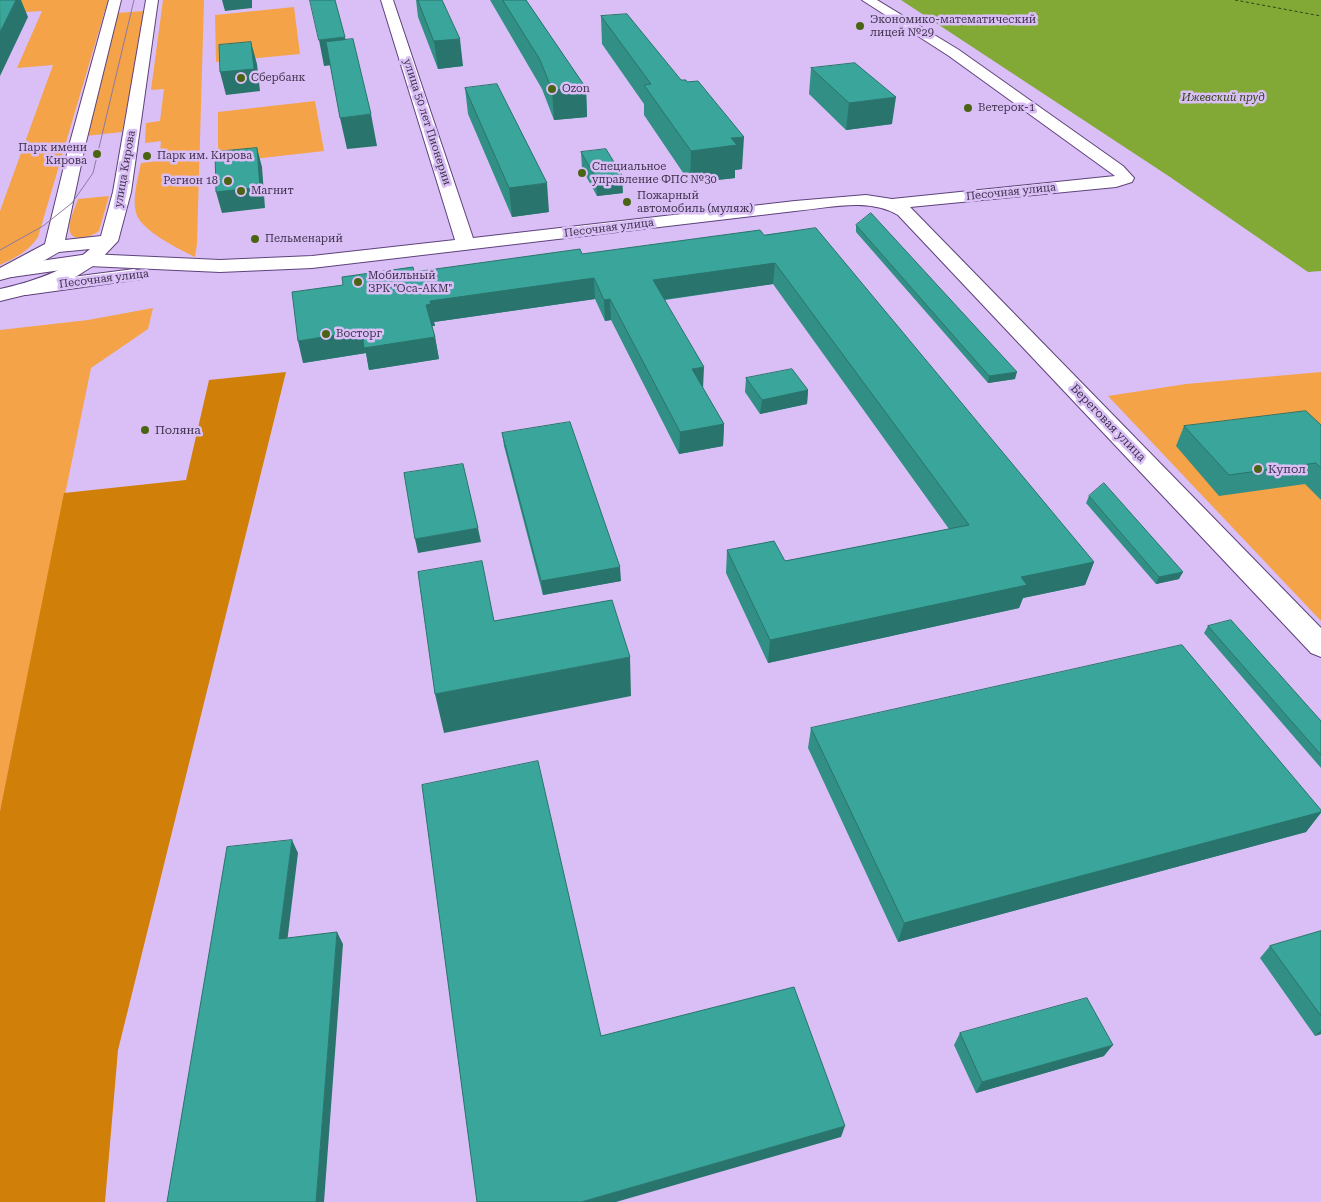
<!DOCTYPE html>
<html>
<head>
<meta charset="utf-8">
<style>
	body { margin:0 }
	canvas { display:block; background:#d9bff5 }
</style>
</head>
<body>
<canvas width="1321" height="1202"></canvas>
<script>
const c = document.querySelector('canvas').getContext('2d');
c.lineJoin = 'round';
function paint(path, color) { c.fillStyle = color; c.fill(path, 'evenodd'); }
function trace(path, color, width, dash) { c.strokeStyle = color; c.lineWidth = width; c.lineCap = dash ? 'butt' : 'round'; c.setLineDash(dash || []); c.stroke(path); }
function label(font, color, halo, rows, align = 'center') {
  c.font = font + ' "Roboto Serif",serif'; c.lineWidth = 5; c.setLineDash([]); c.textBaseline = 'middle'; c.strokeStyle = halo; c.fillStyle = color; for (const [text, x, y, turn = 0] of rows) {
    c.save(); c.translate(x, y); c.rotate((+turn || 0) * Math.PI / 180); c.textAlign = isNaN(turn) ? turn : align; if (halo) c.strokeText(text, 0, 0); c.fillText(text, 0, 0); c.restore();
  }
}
paint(new Path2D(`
	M16,0h92l-70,237c-9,14 -23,21 -38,28v-54l53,-146 -36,3 25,-57 -31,2z
	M163,0h41l-7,244 -2,13c-16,-8 -54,-26 -59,-44 -4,-15 2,-35 5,-50l18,-2 2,-20 -16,2 1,-20 14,-2 4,-32 -13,1z
	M294,7l6,47 -84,8 -1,-47z
	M145,11l-23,121 -36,4 30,-123z
	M315,101l9,50 -106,12v-51z
	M109,196l-10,35c-6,4 -12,7 -20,7 -19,-1 -4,-29 -1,-39z
	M153,308l-5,21 -57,39 -91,443v-481l88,-10z
	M1321,372v249l-213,-225 78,-12z`), '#f4a348');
paint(new Path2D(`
	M286,372l-168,678 -13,152h-105v-391l64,-318 122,-13 23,-100z`), '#d07f08');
paint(new Path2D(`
	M901,0h420v271l-13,1 -138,-95z`), '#82a836');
trace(new Path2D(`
	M1235,0l86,16`), '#334215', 1, [3, 2.5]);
const minor = new Path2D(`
	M381,0h12l80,238 322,-37 71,-6 26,4 223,-23 -166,-120 -87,-56h15l82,50 164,116 11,12 -2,4 -16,5 -206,20 411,421v29l-10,-4 -413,-438c-29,-18 -71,-7 -103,-4l-483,57 -92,4 -131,-6 -77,11 -7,-2 -3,-4 3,-4 7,-2 77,-11 131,6 92,-4 143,-16z
	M134,269l7,2 3,4 -3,4 -115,16 -7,-2 -3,-4 3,-4 7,-2z`);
const primary = new Path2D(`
	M109,0h12l-36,146 -20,94 36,-4 12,-44 33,-192h12l-27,192 -13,49 -22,23 -19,12 -44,17 -33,8v-12c32,-7 66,-18 90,-40l-31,3 -40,23 -19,5v-12l45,-24 24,-98z`);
trace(minor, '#5f427c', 2);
trace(primary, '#5f427c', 2);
paint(minor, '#fff');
paint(primary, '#fff');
trace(new Path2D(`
	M0,250l43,-24 29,-23 21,-30 41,-173`), '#8d79a2', 1);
paint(new Path2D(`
	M416,0h26l21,66 -25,3 -20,-52z
	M490,0h36l60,88 1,29 -33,3 -12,-31z
	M601,16l141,153 -7,1v8l-45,5 -46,-68v-11l-42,-60z
	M811,68l81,56 -46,6 -37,-36z
	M465,88l84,124 -37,5 -44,-103z
	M581,152l42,41 -26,3 -15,-27z
	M856,225l159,154 -27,4 -132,-151z
	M764,235l330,327 -9,23 -62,13 -4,10 -251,55 -42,-90 1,-23 58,11 164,-32 -176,-245 -108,16 38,89 21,35 -1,22 -44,8 -68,-134 -6,1 -10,-22 -161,23 1,4h-3l3,11 4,22 -70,11 -3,-17 -63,10 40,-78 71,-13z
	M746,378l62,12 -1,14 -47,10 -15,-22z
	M1321,425v75l-16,-16 -86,12 -43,-50 8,-20z
	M502,433l119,148 -78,14 -39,-149z
	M1089,496l90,83 -23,5 -70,-81z
	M1208,626l113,95v47l-117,-135z
	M811,728l510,82v3l-15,19 -408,110 -90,-194z
	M1321,931v103l-6,2 -55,-78 10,-12z
	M960,1033l144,23 -128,37 -22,-48z`), '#328f85');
paint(new Path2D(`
	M16,0h5l7,17 -28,59v-44z
	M222,0h30v8l-27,3z
	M345,37l5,26 -26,3 -5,-26z
	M460,39l3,27 -25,3 -4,-28z
	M251,42l6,22 3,27 -34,4 -6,-23z
	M586,88l1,29 -33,3 -2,-30z
	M896,97l-4,27 -46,6 3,-27z
	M371,114l6,32 -30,3 -7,-31z
	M744,137l-2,32 -7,1v8l-45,5 1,-32 40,-13z
	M257,148l5,19 3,41 -43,5 -6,-21z
	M622,175l1,18 -26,3 -1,-18z
	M547,183l2,29 -37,5 -3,-29z
	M775,263l-2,21 -120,17v-21z
	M594,278l1,21 -161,23 1,4h-5l-4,-21 4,-4z
	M610,299l1,21 -6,1 -1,-21z
	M362,331l73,6 4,22 -70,11 -3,-17 -63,10 -5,-22z
	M704,367l-1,22 -11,-20z
	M1017,372l-2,7 -27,4 1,-7z
	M808,390l-1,14 -47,10 2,-14z
	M724,424l-1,22 -44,8 1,-22z
	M478,528l3,14 -63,11 -3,-14z
	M1094,562l-9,23 -62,13 -4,10 -251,55 2,-23 251,-63z
	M620,567l1,14 -78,14 -2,-14z
	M1183,572l-4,7 -23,5 3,-7z
	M630,657l1,39 -187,37 -9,-39z
	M1321,812l-15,20 -408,110 6,-19z
	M292,840l6,13 -12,98 -7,-12z
	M337,932l6,12 -19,258h-8z
	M1321,1030v4l-6,2z
	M1113,1045l-9,11 -128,37 6,-11z
	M845,1126l-4,11 -225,65h-35z`), '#29746c');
const building = new Path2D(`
	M0,0h16l-16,32z
	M310,0h25l10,37 -26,3z
	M418,0h24l18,39 -26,2z
	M503,0h23l60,88 -34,2 -12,-30z
	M627,14l54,66h5l1,2 11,-1 46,56 -13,1 6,7 -46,6 -47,-66 7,-1 -50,-68z
	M353,39l18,75 -31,4 -14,-76z
	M251,42l3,27 -34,3 -1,-27z
	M855,63l41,34 -47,6 -38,-35z
	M497,84l50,99 -38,5 -44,-100z
	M257,148l3,39 -44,5 -1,-40z
	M606,149l16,26 -26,3 -15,-26z
	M871,213l146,159 -28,4 -133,-151z
	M816,228l278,334 -73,15 6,8 -257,55 -43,-90 47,-9 11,20 184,-36 -194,-262 -122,17 51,87 -12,2 32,55 -44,8 -70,-133 -6,1 -10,-22 -164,23 1,3 -5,1 9,32 -71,11 -2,-17 -64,10 -6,-49 51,-7 -1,-8 71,-10 1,5 166,-23 2,5 178,-24 4,5z
	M792,369l16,21 -46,10 -16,-22z
	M1306,411l15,14v43l-5,-5 -87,12 -45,-49z
	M570,422l50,145 -79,14 -39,-148z
	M463,464l15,64 -63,11 -11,-66z
	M1104,483l79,89 -24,5 -70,-81z
	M482,561l12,60 118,-21 18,57 -195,37 -17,-122z
	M1231,620l90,101v34l-113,-129z
	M1182,645l139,165v2l-417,111 -93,-195z
	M538,761l63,275 193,-49 51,139 -264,76h-104l-55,-417z
	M292,840l-13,99 58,-7 -21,270h-149l60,-355z
	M1321,931v85l-51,-70z
	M1087,998l26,47 -131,37 -22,-49z`);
paint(building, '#3aa69b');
trace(building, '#29746c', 1);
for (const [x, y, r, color] of [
	[860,26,5,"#4b6414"],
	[241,78,5,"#4b6414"],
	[552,89,5,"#4b6414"],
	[968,108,5,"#4b6414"],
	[97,154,5,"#4b6414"],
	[147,156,5,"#4b6414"],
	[582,173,5,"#4b6414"],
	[228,181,5,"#4b6414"],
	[241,191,5,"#4b6414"],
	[627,202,5,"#4b6414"],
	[255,239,5,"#4b6414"],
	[358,282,5,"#4b6414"],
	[326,334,5,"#4b6414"],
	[145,430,5,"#4b6414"],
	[1258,469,5,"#4b6414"]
]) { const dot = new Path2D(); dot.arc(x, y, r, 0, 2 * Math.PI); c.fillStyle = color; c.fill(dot); trace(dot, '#d9bff5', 2); }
label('11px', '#3f324d', '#d9bff5', [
	["Экономико-математический",870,20],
	["лицей №29",870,33],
	["Сбербанк",251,78],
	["Ozon",562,89],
	["Ветерок-1",978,108],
	["Парк имени",87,148,"right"],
	["Кирова",87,161,"right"],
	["Парк им. Кирова",157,156],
	["Специальное",592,167],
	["управление ФПС №30",592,180],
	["Регион 18",218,181,"right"],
	["Магнит",251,191],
	["Пожарный",637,196],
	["автомобиль (муляж)",637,209],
	["Пельменарий",265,239],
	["Мобильный",368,276],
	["ЗРК \"Оса-АКМ\"",368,289],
	["Восторг",336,334]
], 'left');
label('italic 11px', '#334215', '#d9bff5', [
	["Ижевский пруд",1223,98]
]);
label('11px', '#3f324d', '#d9bff5', [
	["улица 50 лет Пионерии",427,122,72],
	["улица Кирова",125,169,-80],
	["Песочная улица",1011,192,-6],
	["Песочная улица",609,228,-7],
	["Песочная улица",104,279,-7]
]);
label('12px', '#3f324d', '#d9bff5', [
	["Береговая улица",1108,423,46]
]);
label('12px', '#3f324d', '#d9bff5', [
	["Поляна",155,430],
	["Купол",1268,469]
], 'left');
</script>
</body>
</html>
